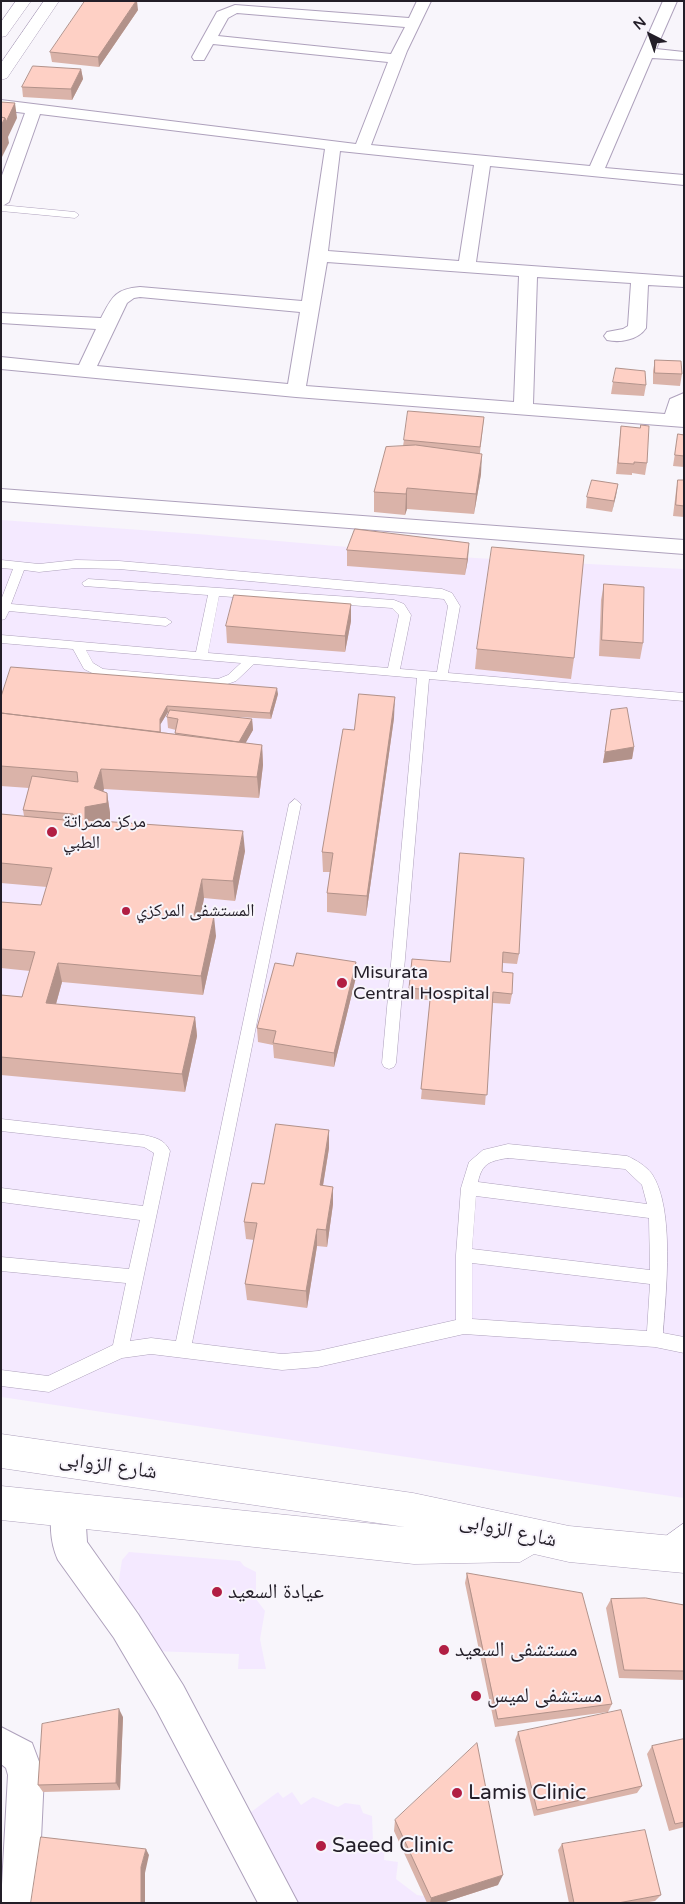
<!DOCTYPE html>
<html>
<head>
<meta charset="utf-8">
<style>
	body { margin:0 }
	#map { position:relative; width:685px; height:1904px; overflow:hidden; background:#f8f5fb; font-family:"Varela Round",sans-serif }
	canvas { display:block }
	.frame { position:absolute; inset:0; border:2px solid #231e28; pointer-events:none }
	.north { position:absolute; left:625px; top:10px; width:50px; height:50px; -webkit-text-stroke:4px #f8f5fb; paint-order:stroke; rotate:319deg; font-size:14px; font-weight:700; line-height:20px; text-align:center; color:#231e28 }
	.north::after { content:''; display:block; margin:auto; width:18px; height:22px; background:#231e28; clip-path:polygon(50% 0,100% 100%,50% 72%,0 100%) }
</style>
</head>
<body>
<div id="map">
<canvas width="685" height="1904"></canvas>
<div class="frame"></div>
<div class="north">N</div>
</div>
<script>
const c = document.querySelector('canvas').getContext('2d');
c.lineJoin = 'round';
function paint(path, color) { c.fillStyle = color; c.fill(path, 'evenodd'); }
function trace(path, color, width, dash) { c.strokeStyle = color; c.lineWidth = width; c.lineCap = dash ? 'butt' : 'round'; c.setLineDash(dash || []); c.stroke(path); }
function label(font, color, halo, rows, align = 'center') {
  c.font = font + ' "Varela Round","Noto Naskh Arabic",sans-serif'; c.lineWidth = 4; c.setLineDash([]); c.textBaseline = 'middle'; c.strokeStyle = halo; c.fillStyle = color; for (const [text, x, y, turn = 0] of rows) {
    c.save(); c.translate(x, y); c.rotate((+turn || 0) * Math.PI / 180); c.textAlign = isNaN(turn) ? turn : align; if (halo) c.strokeText(text, 0, 0); c.fillText(text, 0, 0); c.restore();
  }
}
paint(new Path2D(`
	M1,520l196,14 278,24 209,11v929l-683,-101z
	M129,1552l111,9 4,5 12,6v27l9,12 -5,28 6,30h-28l1,-15 -88,-3 1,-21h-13v-20l-18,1 -4,-19 5,-32z
	M278,1792l5,6 9,-6 9,13 12,-8 25,10 7,-4 15,2 3,8 9,3 1,26 12,1 -1,17 14,2 -2,17 21,16 13,2 1,6h-147l-37,-88z`), '#f4e9ff');
const service = new Path2D(`
	M1,205l74,7 4,3 -4,3 -74,-7z
	M1,560l38,4 37,-4 43,1 323,28 10,4 8,13 -12,67 236,20v8l-255,-22 -33,384 -2,4 -5,2 -5,-2 -2,-4 35,-385 -163,-14 -18,17 -17,6 -119,-10 -16,-8 -11,-20 -72,-6v-8l195,17 12,-57 -124,-9 -2,-3 6,-4 306,21 10,4 7,11 -11,54 37,3 11,-66 -4,-7 -325,-30 -43,-1 -37,4 -15,-2 -13,34 155,14 6,4 -6,4 -157,-15 -4,8 -4,1v-20l12,-31 -12,-1zM219,596l173,12 7,7 -11,53 -180,-15zM86,650l155,13 -13,12 -10,4 -115,-10 -10,-6z
	M295,799l6,5 -109,539 90,11 36,-3 138,-31v-65l5,-67 8,-26 14,-12 25,-6 119,12c9,4 19,10 25,18 23,35 14,118 11,159l21,4v16l-29,-6 -191,-13 -146,33 -36,3 -131,-16 -29,4 -73,34 -48,-6v-16l47,6 65,-31 13,-62 -125,-12v-14l128,12 11,-49 -139,-18v-14l142,18 11,-53 -10,-6 -143,-16v-12l143,16c12,3 20,4 26,16l-40,190 21,-3 25,3 113,-537zM508,1158l117,11 17,16 5,19 -169,-22c4,-19 12,-21 30,-24zM476,1196l173,22 1,52 -178,-21zM472,1263l178,21 -3,47 -175,-12z
	M684,1523v20l-19,13 -6,-3 -3,-6 3,-6z`);
const minor = new Path2D(`
	M417,1h14l-24,50 -36,94 219,21 73,-165h14l-21,48 28,3v8l-32,-2 -47,110 79,7v10l-194,-19 -14,96 208,15v10l-36,-2 -2,43c-8,12 -26,15 -39,12l-3,-4 3,-4 16,-3 5,-3 3,-43 -94,-6 -4,127 132,10 5,-15 14,-6v34l-388,-30 -295,-28v-12l78,8 17,-36 -95,-6v-10l100,5c11,-21 14,-29 39,-31l162,14 23,-152 -285,-35 -31,88 -8,5v-29l24,-65 -24,-3v-10l355,44 32,-82 -175,-18 -9,16h-10l-2,-3 25,-45 18,-7 174,13zM237,13l168,14 -14,27 -173,-18 10,-18zM340,151l134,14 -15,96 -131,-10zM327,262l192,14 -5,126 -208,-16zM140,297l160,15 -12,72 -191,-18 30,-63 7,-5z
	M1,489l683,51v14l-683,-53z
	M68,1494l12,5 5,12 2,31 51,72 45,71 115,218h-40l-101,-192 -43,-73 -56,-78c-8,-18 -10,-42 -2,-61z
	M1,1727l31,16 12,32 -6,128h-37l7,-128 -2,-7 -5,-4z`);
const tertiary = new Path2D(`
	M1,1434l412,59 156,33 115,11v36l-115,-11 -35,-8 -14,8 -106,2 -413,-44v-34l404,41 -404,-59z`);
const primary = new Path2D(`
	M16,1h15l-25,35 -5,1v-15z
	M44,1h15l-52,77 -6,2v-17z`);
trace(service, '#aea1bc', 1);
trace(minor, '#aea1bc', 2);
trace(tertiary, '#aea1bc', 1);
trace(primary, '#aea1bc', 1);
paint(service, '#fff');
paint(minor, '#fff');
paint(tertiary, '#fff');
paint(primary, '#fff');
paint(new Path2D(`
	M138,10l-39,57 -47,-5 -2,-10z
	M81,69l2,10 -11,21 -49,-3 -1,-10z
	M655,360l27,14 -2,12 -27,-2v-13z
	M613,382l33,3 -2,11 -33,-2z
	M484,417l-4,36 1,21 -7,40 -67,-5 -2,6 -31,-3v-20l29,-46 1,-6z
	M621,426l26,37 -2,12 -13,-2v2l-16,-1z
	M678,434l6,1v32l-11,-1z
	M678,480h6v37l-11,-1 3,-25z
	M618,484l-6,28 -26,-4 1,-11z
	M355,529l113,30 -3,16 -118,-9v-16z
	M604,584l39,59 -3,16 -41,-3 2,-56z
	M351,604v17l-6,31 -118,-9 -1,-17z
	M477,649l97,9 -3,21 -96,-10z
	M278,694l-7,25 -49,-3 30,3 1,11 -8,13 17,2 1,20 -4,33 -155,-9 -1,2 4,2 3,20v9l135,29 -10,50 -31,-3 -3,17 15,21 -13,59 -141,-13 -6,22 139,13 2,19 -12,56 -184,-17v-80l21,2 8,-26 -29,-3v-66l40,3 6,-18 -46,-4v-69l23,2 -1,-6 6,-22 -28,-2v-89zM168,712h1l-2,5 1,11 8,2 -1,4 -14,-2 -1,-7z
	M611,710l23,37 -2,12 -29,4z
	M394,718l-28,198 -39,-4v-19l3,-21h-7l-1,-20 32,-122z
	M460,853l59,101 -2,10 -14,-1 -1,9 10,22 -2,10 -17,-1 -8,102 -64,-6 9,-99 -22,-1 1,-11 41,-26z
	M356,977l-22,90 -60,-9 -1,-13 -15,-3 -1,-14z
	M329,1130v18l-6,38 10,1v17l-6,43 -10,-1 -10,62 -60,-8 -2,-16 9,-44 -8,-1 -2,-17 20,-38z
	M467,1573l145,131 -4,8 -113,15 -30,-144z
	M611,1599l73,6v75l-65,-2 -13,-70z
	M123,1717l-3,73 -77,2 -5,-7z
	M518,1732l124,54 -5,7 -103,23 -19,-76z
	M684,1739v88l-15,4 -22,-77 5,-8z
	M395,1820l103,65 -56,18h-15l-33,-72z
	M562,1844l99,51 -6,6 -12,2h-74l-11,-53z`), '#dab3a9');
paint(new Path2D(`
	M136,1h1l1,9 -39,57 -1,-10z
	M81,69l2,10 -11,21 -1,-11z
	M15,103l2,15 -9,19 1,6 -8,16v-34l4,-7z
	M482,454l-1,20 -7,40 2,-20z
	M618,484l-2,12 -4,16 2,-11z
	M407,488v21l-2,6 1,-21z
	M469,543l-1,16 -3,16z
	M351,604v17l-6,31v-16z
	M277,688l1,6 -7,25 -1,-6z
	M395,697l-1,21 -28,198 1,-20z
	M167,706l1,6 -8,13 1,17 -1,-23z
	M252,719l1,11 -13,23 -1,-11z
	M262,745l1,20 -4,33 -2,-21z
	M634,747l-2,12 -29,4 2,-11z
	M101,769l3,20 -5,15 8,-11 3,20v10l-25,-3v-13l9,-19z
	M243,831l2,20 -10,50 -2,-20z
	M202,879l2,19 -7,37 -3,-20z
	M214,916l2,20 -13,59 -2,-19z
	M356,962v15l-22,90v-14z
	M58,963l4,19 -11,40 -5,-19z
	M195,1017l2,19 -12,56 -3,-18z
	M329,1130v18l-9,55v-18z
	M333,1187v17l-6,43 -1,-17z
	M317,1229v17l-10,62 -1,-17z
	M119,1709l4,8 -3,73 -4,-7z
	M146,1849l3,6 -4,18v30h-4v-36z
	M503,1875l-5,10 -56,18h-12l1,-5z`), '#b2928a');
const building = new Path2D(`
	M85,1h51l-38,56 -48,-5z
	M33,66l48,3 -10,20 -49,-2z
	M1,102l14,1 -9,19 -1,-4 -4,-1z
	M1,117l4,1 -4,7z
	M655,360l26,1 1,13 -27,-1z
	M616,368l29,3 1,14 -33,-3z
	M408,411l76,6 -4,30 -76,-7z
	M641,425l8,1 -2,37 -13,-1v2l-16,-1 3,-37 19,2z
	M678,434l6,1v21l-9,-1z
	M416,445l66,9 -6,40 -69,-6 -1,6 -32,-2 12,-45z
	M592,480l26,4 -4,17 -27,-4z
	M678,480h6v26l-8,-1z
	M355,529l114,14 -2,16 -120,-9z
	M492,547l92,8 -10,103 -97,-9z
	M604,584l40,3 -1,56 -41,-3z
	M234,595l117,9 -6,32 -119,-10z
	M11,667l266,21 -7,25 -103,-7 -7,13v13l-159,-19v-16z
	M359,694l36,3 -28,199 -40,-3 6,-40 -11,-1 21,-123 11,1z
	M627,708l7,39 -29,5 6,-42z
	M170,710l82,9 -13,23 -64,-9 3,-14 -11,-2z
	M1,713l261,32 -5,32 -156,-8 -7,19 13,5v10l-22,4v13l158,11 -10,50 -31,-2 -8,36 20,1 -13,60 -143,-13 -12,40 149,14 -13,57 -181,-17v-62l21,2 13,-45 -34,-3v-47l40,3 11,-37 -51,-5v-49l73,7 -1,-7 -50,-4 9,-34 46,6 -1,-10 -76,-6z
	M460,853l64,5 -5,96 -16,-2 -1,20 11,1 -1,21 -19,-2 -6,103 -66,-6 10,-99 -22,-2 3,-29 38,3z
	M297,953l59,9 -22,91 -61,-10 3,-12 -19,-3 18,-65 18,3z
	M276,1124l53,6 -9,55 13,2 -7,43 -9,-1 -11,62 -61,-7 12,-61 -13,-1 8,-39 12,1z
	M467,1573l115,20 30,111 -114,15z
	M646,1598l38,7v66l-60,-1 -13,-71z
	M119,1709l-3,74 -78,2 4,-61z
	M621,1710l21,76 -105,24 -19,-78z
	M684,1739v83l-9,2 -23,-78z
	M477,1743l26,132 -72,23 -36,-78z
	M645,1830l16,65 -43,8h-44l-12,-59z
	M41,1837l105,12 -5,18v36h-110z`);
paint(building, '#fed0c5');
trace(building, '#b2928a', 1);
for (const [x, y, r, color] of [
	[52,832,6,"#b11e43"],
	[126,911,5,"#b11e43"],
	[342,983,6,"#b11e43"],
	[217,1592,6,"#b11e43"],
	[444,1650,6,"#b11e43"],
	[476,1696,6,"#b11e43"],
	[457,1793,6,"#b11e43"],
	[321,1846,6,"#b11e43"]
]) { const dot = new Path2D(); dot.arc(x, y, r, 0, 2 * Math.PI); c.fillStyle = color; c.fill(dot); trace(dot, '#f8f5fb', 2); }
label('18px', '#231e28', '#f8f5fb', [
	["مركز مصراتة",63,822],
	["الطبي",63,843],
	["المستشفى المركزي",136,911],
	["Misurata",353,973],
	["Central Hospital",353,994]
], 'left');
label('21px', '#231e28', '#f8f5fb', [
	["شارع الزوابى",108,1466,8],
	["شارع الزوابى",508,1531,12]
]);
label('21px', '#231e28', '#f8f5fb', [
	["عيادة السعيد",228,1592],
	["مستشفى السعيد",455,1650],
	["مستشفى لميس",487,1696],
	["Lamis Clinic",468,1793],
	["Saeed Clinic",332,1846]
], 'left');
</script>
</body>
</html>
